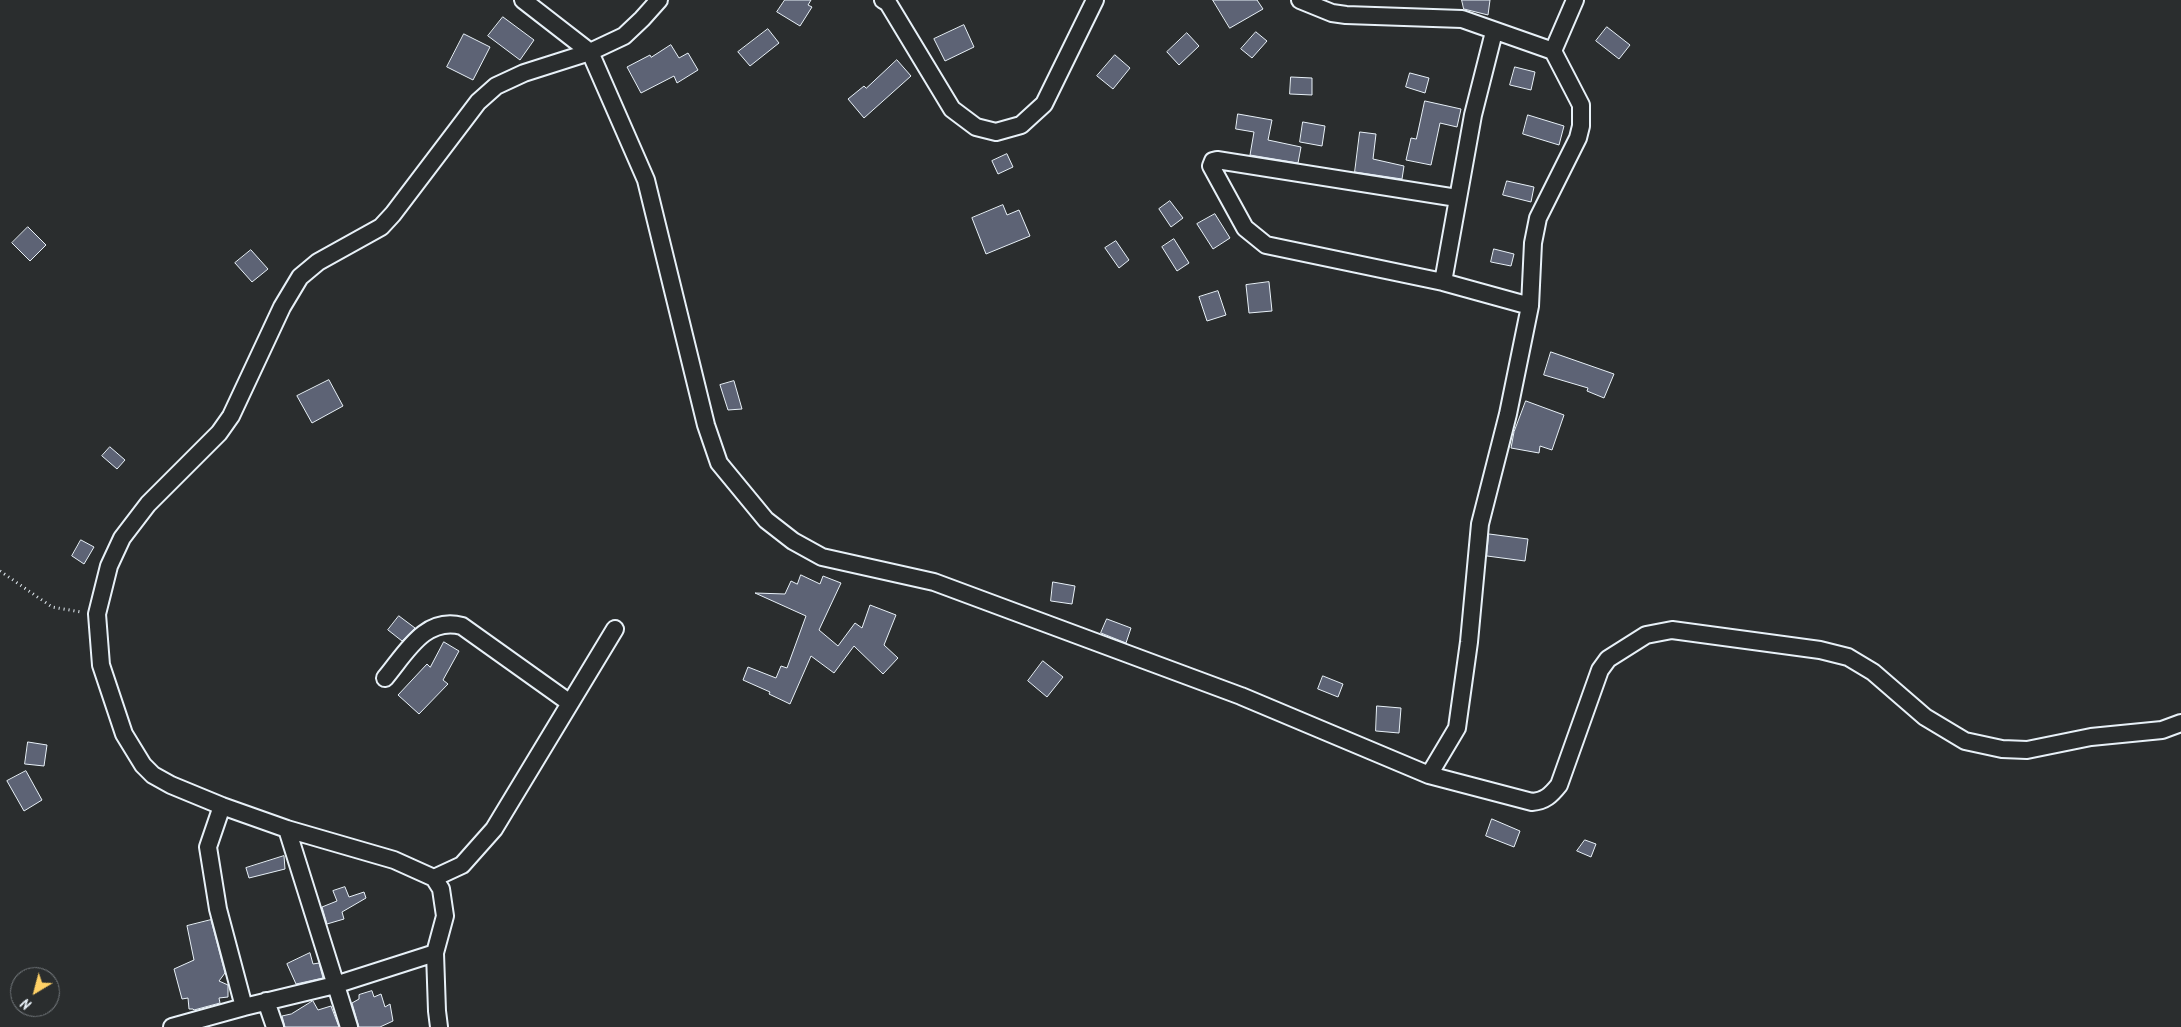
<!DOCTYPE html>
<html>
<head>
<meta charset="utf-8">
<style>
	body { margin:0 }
	#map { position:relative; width:2181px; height:1027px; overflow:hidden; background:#2a2d2e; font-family:Kalam,sans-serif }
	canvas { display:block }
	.north { position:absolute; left:10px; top:967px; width:50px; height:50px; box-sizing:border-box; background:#2a2d2e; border:1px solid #767b7f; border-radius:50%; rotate:217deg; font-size:14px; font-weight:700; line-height:20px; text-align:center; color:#e8f1f8 }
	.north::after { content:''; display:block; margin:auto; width:18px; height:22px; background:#ffd166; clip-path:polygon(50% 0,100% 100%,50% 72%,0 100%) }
</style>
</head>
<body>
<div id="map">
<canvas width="2181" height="1027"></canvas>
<div class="north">N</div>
</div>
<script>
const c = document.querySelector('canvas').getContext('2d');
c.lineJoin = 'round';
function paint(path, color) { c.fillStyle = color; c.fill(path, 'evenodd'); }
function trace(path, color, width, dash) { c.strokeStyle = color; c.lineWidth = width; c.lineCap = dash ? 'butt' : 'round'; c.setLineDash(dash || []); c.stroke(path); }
const building = new Path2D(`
	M785,0h26l-3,5 4,2 -12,19 -23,-14z
	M1213,0h44l6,9 -33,19z
	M1462,0h28l-2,15 -24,-6z
	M503,17l31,23 -14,20 -32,-24z
	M964,25l10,22 -29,14 -11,-22z
	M1607,27l23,18 -11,14 -23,-18z
	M768,29l11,14 -29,23 -12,-14z
	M1256,32l11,9 -15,17 -11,-9z
	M1187,33l12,13 -20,19 -12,-13z
	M464,34l26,13 -17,33 -26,-13z
	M671,45l8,13 9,-5 10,17 -21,13 -3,-7 -33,17 -14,-26 23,-12 1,2z
	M1115,55l15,13 -17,21 -16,-13z
	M897,60l14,16 -47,42 -16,-19 16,-13 2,2z
	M1515,67l20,5 -4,18 -21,-5z
	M1410,73l19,5 -4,15 -19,-6z
	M1291,77l21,1v17l-22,-1z
	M1425,101l36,8 -4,18 -17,-4 -9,42 -25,-5 5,-22 5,1z
	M1238,114l34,6 -4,20 33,7 -3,16 -48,-8 4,-23 -18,-3z
	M1528,115l36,11 -5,19 -36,-11z
	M1303,122l22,4 -3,20 -22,-4z
	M1360,132l16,2 -3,25 31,7 -2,13 -47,-7z
	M1007,154l6,13 -15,7 -6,-13z
	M1507,181l27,6 -3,15 -28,-7z
	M1170,201l13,17 -12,9 -12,-18z
	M1003,205l4,10 12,-5 11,26 -44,18 -14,-36z
	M1215,214l15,24 -17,11 -16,-25z
	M28,227l18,18 -16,16 -18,-18z
	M1174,239l15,24 -12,8 -15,-24z
	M1116,241l13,19 -10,8 -14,-20z
	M1494,249l20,5 -3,12 -20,-4z
	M251,250l17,19 -16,13 -17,-19z
	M1269,282l3,29 -23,2 -3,-28z
	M1218,291l8,24 -19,6 -8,-24z
	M1551,352l63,22 -10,24 -17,-7 1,-3 -44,-13z
	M329,380l14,26 -31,17 -15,-27z
	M734,381l8,28 -14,1 -8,-25z
	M1526,401l38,14 -12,35 -12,-4 -1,7 -28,-5 3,-16z
	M110,447l15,13 -8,9 -15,-13z
	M1489,534l39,5 -3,22 -38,-5z
	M81,540l13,7 -10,17 -12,-8z
	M801,575l19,9 3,-8 18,7 -22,47 19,16 17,-23 7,5 8,-23 26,10 -12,30 14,13 -15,16 -29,-28 -20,27 -23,-17 -21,48 -21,-10 1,-2 -27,-12 5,-13 28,11 5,-12 6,2 19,-52 -51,-23 30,1 6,-13 6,3z
	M1053,582l22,4 -3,18 -21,-3z
	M399,616l16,12 -13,13 -14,-11z
	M1107,619l24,9 -5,15 -25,-10z
	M444,642l15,9 -16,29 5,4 -29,30 -21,-19 29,-31 3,3z
	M1043,661l20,16 -16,20 -19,-16z
	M1323,676l20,8 -5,13 -20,-8z
	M1377,706l24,2 -2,25 -23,-2z
	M28,742l19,3 -3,21 -19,-2z
	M26,771l16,29 -18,11 -17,-30z
	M1492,819l28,12 -6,16 -28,-11z
	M1585,840l11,4 -5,13 -14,-6z
	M284,856l1,13 -36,9 -3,-10z
	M345,887l4,10 15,-5 2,6 -24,14 2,7 -17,5 -5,-17 15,-6 -4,-10z
	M211,920l14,53 -6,8 9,4v12l-9,1 1,5 -26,7 -1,-1h-4l-1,-11 -6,1 -8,-30 20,-9 -7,-34z
	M310,953l3,11 6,-1 4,15 -27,6 -9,-20z
	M372,991l2,6 7,-3 4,13 5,-3 3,17 -13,6h-21l-7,-24 7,-4v-4z
	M313,1001l5,9 13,-4 8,21h-54l-3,-11 9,-2z`);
paint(building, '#5d6375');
trace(building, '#e8f1f8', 1);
const street = new Path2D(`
	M523,0l67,52 56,128 60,245 13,38 47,57 27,21 29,16 112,25 307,114 188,79 103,27c13,-1 19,-7 27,-17l41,-115 8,-11 38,-24 26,-5 148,20 28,7 25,15 52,45 40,24 37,8 25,1 64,-13 71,-7 19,-7
	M883,0l5,3 64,106 24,18 20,5 25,-7 23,-21 51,-104
	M1300,0l32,13 14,2 116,4 91,32
	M1457,198l-240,-38 -4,1 -2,5 34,62 21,17 177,37 87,24
	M1443,282l30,-167 21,-83
	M385,678c21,-25 40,-62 77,-52l108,77
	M1429,775l28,-47 12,-86 11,-118 28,-110 22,-108 3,-63 5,-25 40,-80 3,-12v-21l-28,-54 22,-51
	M222,806l-14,41 10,62 26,98
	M287,829l62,198
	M434,878l28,-13 32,-36 121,-200
	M266,1001l9,26
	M172,1027l72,-20 91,-22 100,-32
	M439,1027l-2,-16 -2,-58 10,-37 -4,-27 -7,-11 -40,-18 -107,-31 -65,-23 -51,-21 -18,-10 -10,-10 -19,-31 -23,-69 -4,-51 12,-48 13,-28 26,-34 71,-71 12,-17 51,-109 18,-30 18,-15 63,-35 12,-13 85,-112 18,-16 28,-13 66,-21 34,-16 18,-17 17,-19`);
trace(street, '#e8f1f8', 20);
trace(new Path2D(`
	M0,571l52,36 29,5`), '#e8f1f8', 3, [1, 4]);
trace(street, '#2a2d2e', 16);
</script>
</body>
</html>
